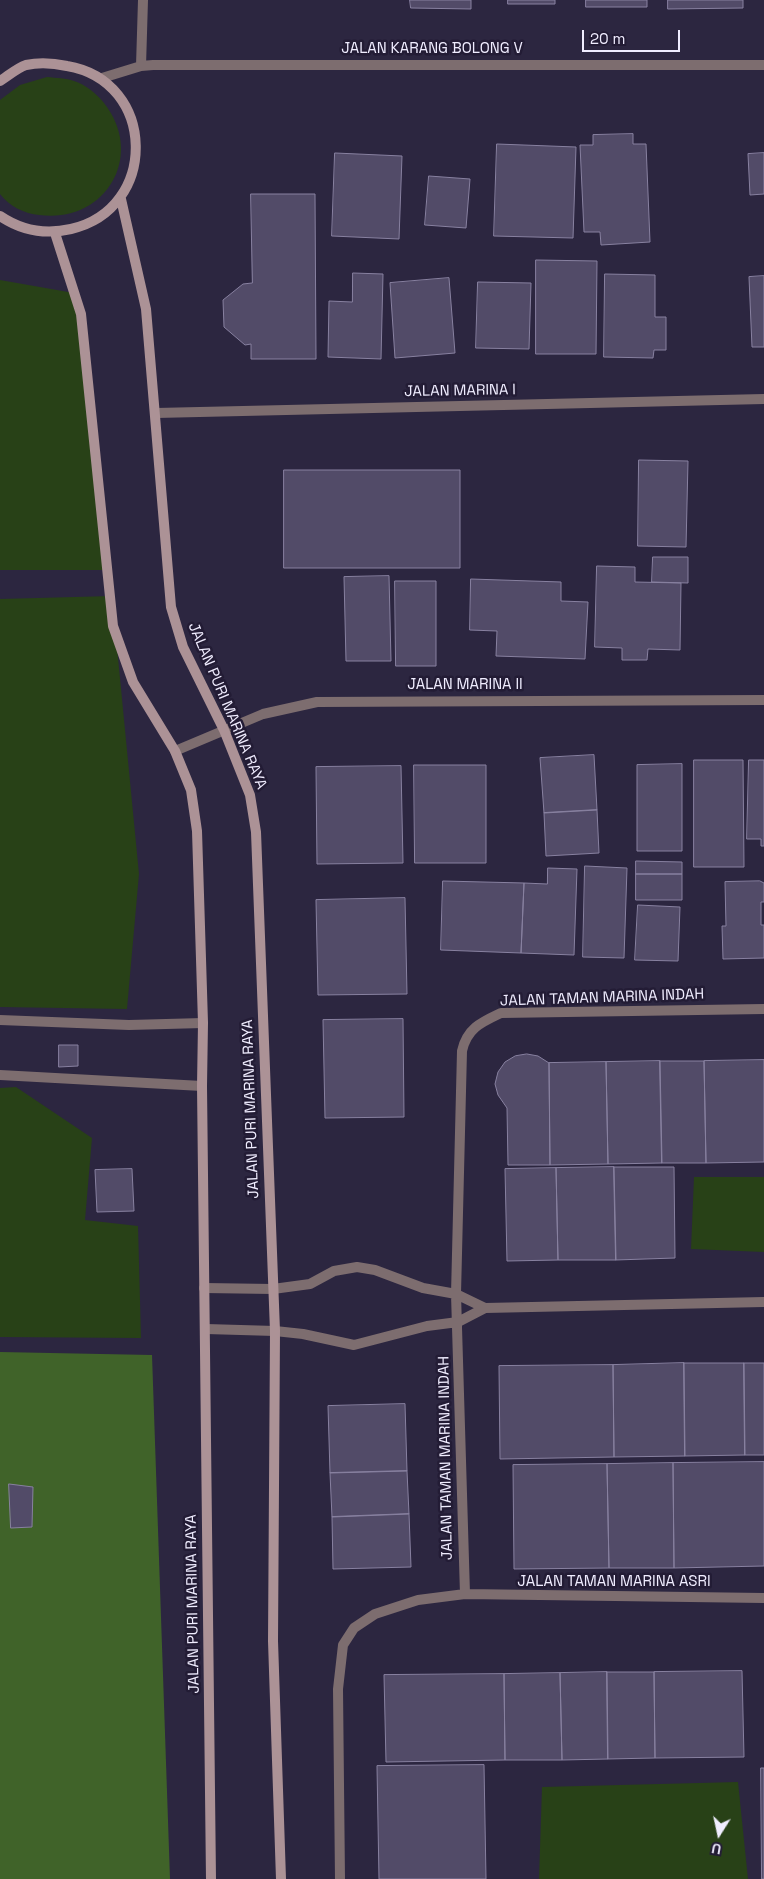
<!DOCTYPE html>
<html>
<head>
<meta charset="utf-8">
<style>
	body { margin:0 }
	#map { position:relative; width:764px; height:1879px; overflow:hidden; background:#2c2640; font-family:"Space Grotesk",sans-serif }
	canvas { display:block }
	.north { position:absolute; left:694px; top:1809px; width:50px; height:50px; -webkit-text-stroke:4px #231c35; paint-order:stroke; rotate:190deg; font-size:14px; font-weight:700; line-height:20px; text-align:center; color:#f0edff }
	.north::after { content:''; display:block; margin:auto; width:18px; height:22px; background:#f0edff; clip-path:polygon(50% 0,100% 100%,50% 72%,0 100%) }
	.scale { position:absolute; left:582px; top:30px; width:98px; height:22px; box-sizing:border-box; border:2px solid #f0edff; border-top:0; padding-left:6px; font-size:15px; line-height:18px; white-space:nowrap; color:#f0edff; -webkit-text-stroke:4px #231c35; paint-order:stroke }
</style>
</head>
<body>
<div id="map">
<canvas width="764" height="1879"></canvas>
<div class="north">U</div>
<div class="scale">20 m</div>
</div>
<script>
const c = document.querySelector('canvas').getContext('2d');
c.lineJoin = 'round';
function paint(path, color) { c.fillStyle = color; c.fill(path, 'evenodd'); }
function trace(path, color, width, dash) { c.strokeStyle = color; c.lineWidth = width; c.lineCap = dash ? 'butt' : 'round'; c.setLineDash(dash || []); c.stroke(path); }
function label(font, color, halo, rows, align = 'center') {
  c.font = font + ' "Space Grotesk",sans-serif'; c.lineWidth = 5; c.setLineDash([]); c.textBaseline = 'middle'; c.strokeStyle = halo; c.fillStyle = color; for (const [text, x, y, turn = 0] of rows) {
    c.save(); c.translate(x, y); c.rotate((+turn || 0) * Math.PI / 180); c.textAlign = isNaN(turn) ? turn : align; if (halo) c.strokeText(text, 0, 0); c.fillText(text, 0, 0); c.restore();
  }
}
paint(new Path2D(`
	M47,77c9,1 19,1 27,4 11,3 23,13 30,22 42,53 1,121 -65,112 -14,-1 -30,-9 -39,-21v-94l20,-15z
	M0,280l74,13 33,277h-107z
	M112,596l27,278 -12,135 -127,-2v-408z
	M16,1087l76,51 -7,82 53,6 3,112 -141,-1v-249z
	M694,1177h70v75l-73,-3z
	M738,1782l10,97h-209l3,-92z`), '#284117');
paint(new Path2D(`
	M0,1352l152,3 18,524h-170z`), '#406329');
const building = new Path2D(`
	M410,0h61v9l-60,-1z
	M508,0h47v4h-47z
	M586,0h61v7h-61z
	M668,0h75v8l-75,1z
	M633,134v10h13l4,98 -49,3 -1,-13h-16l-4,-87h13v-10z
	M497,144l79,3 -3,91 -79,-2z
	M335,153l67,3 -3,83 -67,-3z
	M764,153v41l-14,1 -2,-41z
	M429,176l41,3 -4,49 -41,-3z
	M251,194h64l1,165h-65v-15l-6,1 -21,-18 -1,-27 20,-16 9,-1z
	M536,260l61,1 -1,93h-60z
	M353,273l30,1 -2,85 -53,-2 1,-56 23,1z
	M605,274l50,1v42h11v33h-12l-1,8 -49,-1z
	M764,276v71h-12l-3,-70z
	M449,278l6,75 -60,5 -5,-75z
	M478,282l53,1 -2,66 -53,-1z
	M639,460l49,1 -2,86 -48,-1z
	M284,470h176v98h-176z
	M653,557h35v26l-36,-1z
	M597,566l38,1v15l46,1 -1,67 -32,-1 -1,11h-25v-12l-27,-1z
	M389,576l2,85h-45l-2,-84z
	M471,579l90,3v19l27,1 -3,57 -89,-3 1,-25 -27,-1z
	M395,581h41v85h-40z
	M594,755l3,55 -53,3 -4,-55z
	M694,760h49l1,107h-50z
	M749,760h15v86h-3v-7h-14z
	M682,764v87h-45v-86z
	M414,765h72v98h-71z
	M401,766l2,97 -86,1 -1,-97z
	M597,810l2,43 -53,3 -2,-43z
	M636,861l46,1v12h-46z
	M585,866l42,2 -3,90 -41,-1z
	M548,868l29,1 -3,86 -53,-2 3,-70 23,1z
	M636,874h46v26h-46z
	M443,881l81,2 -3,70 -80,-3z
	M760,881l4,2v19h-3v23h3v33l-41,1 -1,-33h4l-1,-44z
	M405,898l2,96 -89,1 -2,-95z
	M638,905l42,2 -2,54 -43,-1z
	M403,1019l1,98 -79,1 -2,-98z
	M59,1045h19v21l-19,1z
	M527,1054l11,2 11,7 1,102h-42l-1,-57 -9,-13 -3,-11 3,-12 7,-10 10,-6z
	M764,1060v102l-58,1 -2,-102z
	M660,1061l2,102 -54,1 -2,-102z
	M660,1061h44l2,102h-44z
	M606,1062l2,102 -58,1 -1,-102z
	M614,1167l2,93h-58l-2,-92z
	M614,1167h60l1,91 -59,2z
	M556,1168l2,92 -51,1 -2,-92z
	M132,1169l2,42 -37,1 -2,-42z
	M684,1363h60l1,92 -60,1z
	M684,1363l1,93 -71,1 -1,-92z
	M744,1363h20v92h-19z
	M613,1365l1,92 -114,2 -1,-93z
	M405,1404l2,67 -77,2 -2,-67z
	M764,1462v104l-90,2 -1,-105z
	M673,1463l1,105h-65l-2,-104z
	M607,1464l2,104 -95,1 -1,-104z
	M407,1471l2,43 -77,3 -2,-44z
	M9,1484l24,3 -1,40 -21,1z
	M409,1514l2,53 -78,2 -1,-52z
	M742,1671l2,86 -89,1 -1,-86z
	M607,1672l1,87 -46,1 -2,-87z
	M607,1672h47l1,86 -47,1z
	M560,1673l2,87h-57l-1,-86z
	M504,1674l1,86 -119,2 -2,-87z
	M484,1765l2,114h-107l-2,-113z
	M761,1768h3v111h-2z`);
paint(building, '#524b68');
trace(building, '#8881a0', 1);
trace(new Path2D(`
	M141,66l2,-66
	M102,78l39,-12 12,-1h611
	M156,413l608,-14
	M175,751l88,-37 54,-12 447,-2
	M0,1020l129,5 74,-2
	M0,1075l202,11
	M204,1288l69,1 37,-5 24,-13 23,-4 18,3 48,18 33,6 29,14
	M206,1329l69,2 28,3 51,11 73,-19 31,-4 27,-14 279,-6
	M465,1594l-9,-300 6,-243c5,-23 20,-29 39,-38l263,-4
	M340,1879l-2,-190 5,-44 11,-17 21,-14 43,-14 47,-6 299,4`), '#7d6d6f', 10);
trace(new Path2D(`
	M0,81c8,-5 17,-13 26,-16 14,-3 27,-2 41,1 90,15 92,143 4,163 -26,6 -49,2 -71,-13
	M121,199l25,110 25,298 12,40 41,83 26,65 6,37 19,499 -2,310 8,238
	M55,233l26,81 32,312 20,56 42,69 16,39 6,41 6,192 -1,63 9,793`), '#ac9296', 10);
label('15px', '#f0edff', '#231c35', [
	["JALAN KARANG BOLONG V",432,49],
	["JALAN MARINA I",460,391,-1],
	["JALAN MARINA II",465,685],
	["JALAN PURI MARINA RAYA",227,706,67],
	["JALAN TAMAN MARINA INDAH",602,998,-2],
	["JALAN PURI MARINA RAYA",251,1109,-92],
	["JALAN TAMAN MARINA INDAH",446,1458,-91],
	["JALAN TAMAN MARINA ASRI",614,1582],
	["JALAN PURI MARINA RAYA",193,1604,-91]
]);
</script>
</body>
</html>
